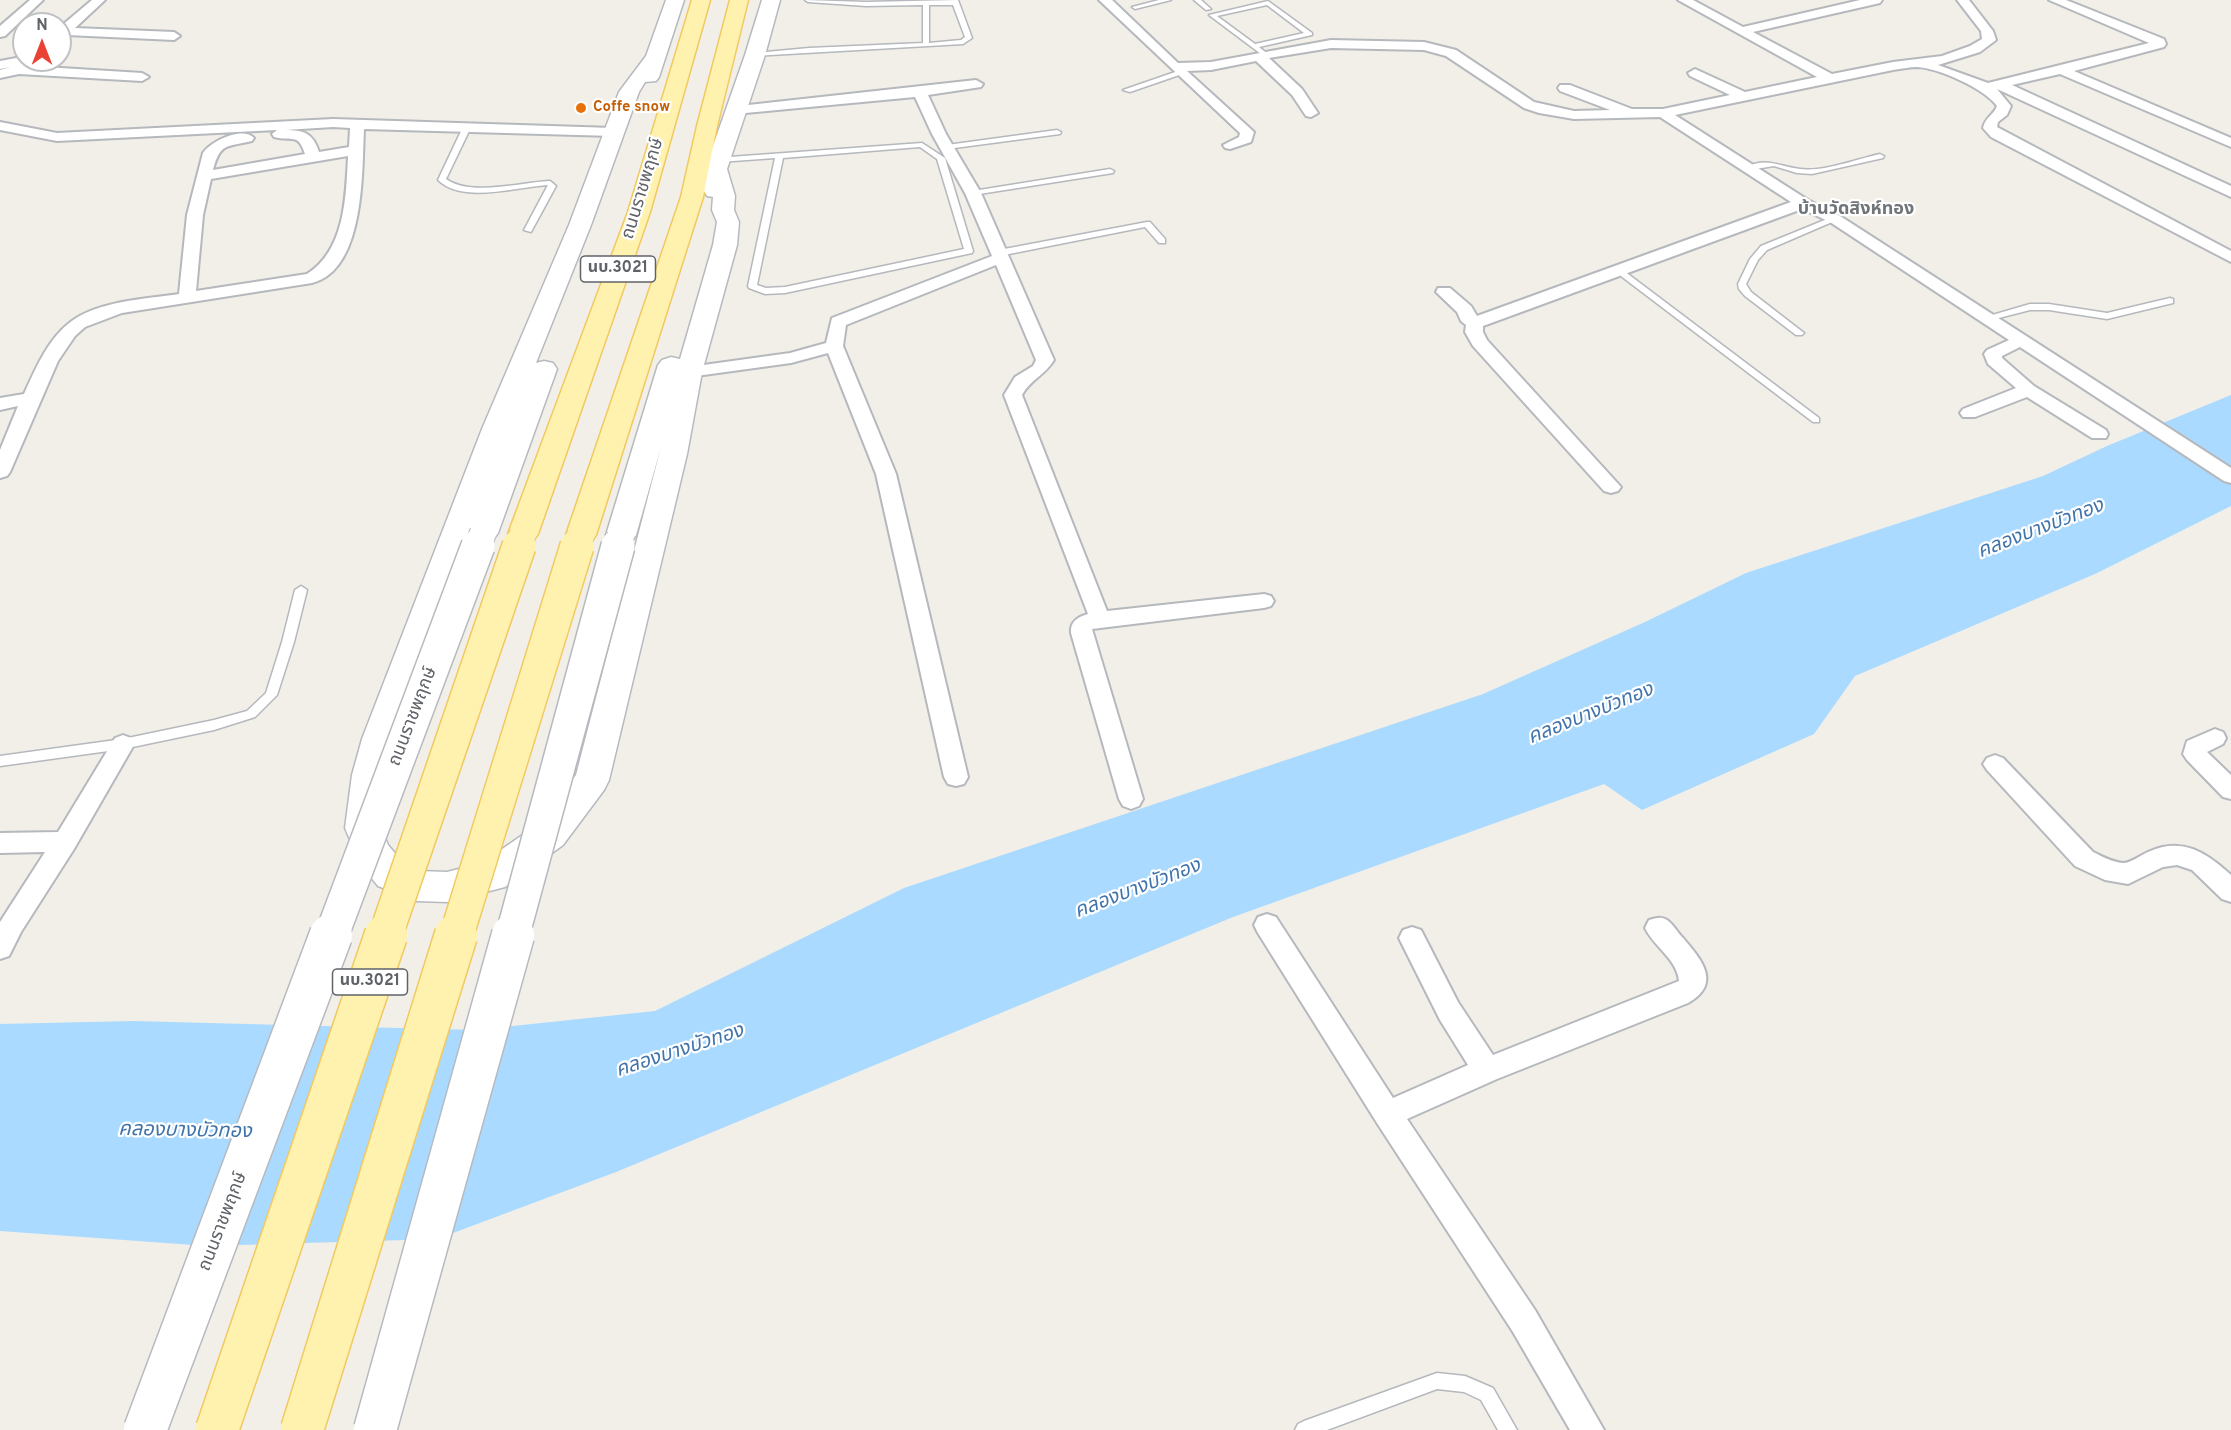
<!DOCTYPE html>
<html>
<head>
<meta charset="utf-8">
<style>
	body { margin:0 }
	#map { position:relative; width:2231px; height:1430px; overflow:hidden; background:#f1efe8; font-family:Overpass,sans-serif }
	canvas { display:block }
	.north { position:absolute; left:12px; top:12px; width:60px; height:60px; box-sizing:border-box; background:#fff; border:2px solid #bfc1c3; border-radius:50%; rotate:0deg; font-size:16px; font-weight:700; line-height:24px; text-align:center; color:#5f6368 }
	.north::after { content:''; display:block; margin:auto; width:21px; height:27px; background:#ea4335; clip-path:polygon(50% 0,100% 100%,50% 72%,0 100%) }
</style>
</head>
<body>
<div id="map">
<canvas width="2231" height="1430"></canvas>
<div class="north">N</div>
</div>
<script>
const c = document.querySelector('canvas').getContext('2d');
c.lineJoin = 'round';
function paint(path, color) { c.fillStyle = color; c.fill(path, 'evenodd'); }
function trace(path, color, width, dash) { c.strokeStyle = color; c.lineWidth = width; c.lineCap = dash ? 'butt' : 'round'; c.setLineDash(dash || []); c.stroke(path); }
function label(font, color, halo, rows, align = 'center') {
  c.font = font + ' Overpass,"Noto Sans Thai",sans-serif'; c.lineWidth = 4.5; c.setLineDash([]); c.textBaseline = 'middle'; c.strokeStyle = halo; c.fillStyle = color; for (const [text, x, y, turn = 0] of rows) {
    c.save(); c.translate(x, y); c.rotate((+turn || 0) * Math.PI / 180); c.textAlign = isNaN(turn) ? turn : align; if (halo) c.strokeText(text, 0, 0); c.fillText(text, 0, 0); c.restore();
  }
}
paint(new Path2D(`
	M2231,395v111l-136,68 -240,102 -41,58 -172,76 -38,-26 -371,133 -617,255 -179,67 -230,7 -207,-15v-207l133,-3 342,9 180,-19 249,-123 579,-194 162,-72 101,-49 297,-97 64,-30z`), '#aadaff');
const service = new Path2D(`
	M805,0l61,2 92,-2 14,38 -9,6 -210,12 -2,-1 4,-2 54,-5 114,-5v-38l-57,1 -58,-4zM929,5h24l12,32 -4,3 -32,3z
	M1159,0h12l-36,9 -3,-2z
	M1194,0h7l10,9 -5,1z
	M1268,1l44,32v2l-53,12 10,8 -4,2 -56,-42zM1267,5l37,28 -49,11 -38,-28z
	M1178,71l7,2 -55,19 -7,-2z
	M463,127l7,2 -24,50c25,18 75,3 104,2l6,5 -25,46 -7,-2 24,-45c-32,2 -86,19 -110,-5z
	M1057,130l4,2 -1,2 -113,15 -4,-2 4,-2z
	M922,143l23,15 28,93 -1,2 -187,40 -20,1 -16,-6 -1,-2 27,-128 -56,4h-3v-4zM920,147l17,12 27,90 -179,38 -19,1 -9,-3 26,-127z
	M1880,154l4,2 -1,2 -71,16 -15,-1 -23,-7 -25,4 -4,-2c20,-12 36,-1 55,1 24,3 57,-10 80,-15z
	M1110,169l4,2 -1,2 -140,22 -4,-2 4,-2z
	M1832,217l7,2 -72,31 -9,10 -12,24 5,8 53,41 -2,2h-6l-51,-39 -6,-7 -1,-5 12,-25 11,-13z
	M1147,222h3l15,17v4h-6l-14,-16 -146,29 -4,-3 4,-3z
	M1620,268l199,150v4h-6l-196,-149v-4z
	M2170,298l3,1v4l-66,16 -58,-9h-19l-43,11 -5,-3 48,-14h19l58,9z
	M301,586l6,4 -13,52 -17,53 -22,22 -41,13 -91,19 -123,17v-10l123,-17 91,-19 33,-9 19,-18 16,-51 13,-52z
	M1437,1373l28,3 28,12 24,42h-19l-17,-30 -17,-8 -27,-3 -110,41h-32l3,-6 6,-3z`);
const minor = new Path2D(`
	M30,0h13l-38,36 -5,1v-11z
	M92,0h13l-30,28 99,4 6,4 -6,4 -107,-5 -7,3v-11z
	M1099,0h13l66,63 33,-1 120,-22 93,2 32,8 78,52 40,9 36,-1 -50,-19 -2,-3 2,-3h10l62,24h31l67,-14 -40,-19 -2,-3 7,-4 50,23 72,-15 -139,-77h15l50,27 117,-27h22l-2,3 -127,29 79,42 61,-12 49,-6 28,-10 12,-7 -1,-8 -24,-31h12l24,31 3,9 -16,12 -42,13 50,18 161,-40 -100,-43h17l98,39 2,5 -2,3 -90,24 157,67v9l-171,-73 -48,11 219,101v11l-234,-108 14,17 -4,9 -9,7 -1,5 234,124v11l-240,-125 -8,-9c2,-11 11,-13 14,-22 -13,-18 -59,-38 -80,-39 -8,0 -16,2 -24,3l-218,45 133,85 32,16 391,252v15l-7,-2 -204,-134 -18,9v2l32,28 72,44 2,4 -2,4h-14l-65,-41 -52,20h-12l-3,-4 3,-4 53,-21 -28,-24 -4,-10 3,-4 22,-10 -179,-118 -28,-13 -319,117v6l4,8 134,147 -3,4 -7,2 -7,-2 -131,-145 -8,-14 1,-7 -5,-4 -4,-9 -21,-20 2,-4h12l21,18 6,10 314,-114 -131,-85 -86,2 -35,-6 -15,-5 -78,-52 -22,-6 -93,-2 -62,10 33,31 16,24 -7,4 -5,-1 -14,-21 -36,-34 -45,9 -24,1 67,61 -3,10 -21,7 -5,-1 -2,-3 16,-8 1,-4z
	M16,58l12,3 2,3 -2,2 114,7 7,4 -7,4 -123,-7 -19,4v-8l11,-3 -11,2v-8z
	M976,80l7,4 -2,3 -53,8 18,39 35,59 73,167c-9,15 -24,20 -32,35l85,216 157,-17 7,2 3,5 -3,5 -7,2 -172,21 51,170 -4,7 -8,3 -8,-3 -4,-7 -48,-166c-1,-11 6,-16 17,-19l-84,-219 11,-18 18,-11 3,-6 -40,-95 -150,60 -3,21 53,128 72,303 -4,7 -8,2 -8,-2 -4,-7 -68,-303 -48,-121 -37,10 -102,14 -6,-1 -3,-4 3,-4 6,-1 101,-14 36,-10 6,-25 160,-62 -27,-63 -33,-59 -17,-37 -180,17 -7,-4 2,-3z
	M333,119l280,9 7,4 -7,4 -249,-7c-2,42 1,141 -52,154l-190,30 -37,14 -10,9 -17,25 -48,111 -3,4 -7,2v-28l18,-44 -18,4v-12l24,-4c11,-24 23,-53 44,-70 27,-23 78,-25 111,-30l8,-79 16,-62c8,-12 40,-27 51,-15l-2,3c-24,6 -32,1 -39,29l92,-16c-7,-22 -13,-12 -31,-17l-2,-3 5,-4 -220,11 -57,-11v-8l57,11zM333,127l17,1 -1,19 -30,5c-6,-19 -15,-22 -34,-22zM348,156c-2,41 -3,94 -41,118l-111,17 7,-76 8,-36z
	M2215,729l8,3 3,6 -3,6 -16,8 24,23v24l-8,-2 -36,-37 -4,-6 4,-13z
	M123,735l8,3 3,6 -3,6 -57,99 -53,83 -12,24 -9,3v-37l45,-70 -45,1v-20l58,-1 57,-94z
	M1995,755l8,3 90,94c10,5 19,10 30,11 8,0 18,-8 25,-11 34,-16 59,1 83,23v27l-9,-3 -30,-29 -15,-5 -14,2 -35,17 -23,-4 -30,-14 -88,-96 -4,-6 4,-6z
	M1267,914l9,3 117,181 75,-33 -28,-45 -41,-82 4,-8 9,-3 9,3 37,72 35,53 186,-74c-2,-22 -25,-34 -34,-53l4,-8c7,-2 12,-4 18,0 6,4 11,13 16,18 19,22 39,46 5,65l-191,76 -90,40 128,191 69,120h-34l-57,-98 -136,-209 -119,-190 -4,-8 4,-8z`);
const secondary = new Path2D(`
	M666,0h18l-25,77 -3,4 -11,1 -6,10 -48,133 -55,138 8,-2 9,2 4,6 -59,164 -5,7 -10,3 -10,-3 -3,-4 -74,203 -10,36 -5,53 7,17 16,19 15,7 28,1 35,-9 55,-38 39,-50 85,-328 -25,88 -5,7 -10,3 -10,-3 -5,-7 52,-170 4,-5 9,-3 9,2 33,-114 4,-23 -5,-12 1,-13 -6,-1 -3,-5 1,-22 40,-114 17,-55h18l-15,55 -38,114 8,27 -1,14 5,12 -2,23 -35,127 -15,82 -78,326 -5,10 -41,55 -58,42 -58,15 -30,-1 -39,-15 -17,-21 -16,-37 7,-53 10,-36 120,-310 87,-204 50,-133 27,-36z`);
const primary = new Path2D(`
	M692,0h18l-60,212 -112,322 -5,7 -10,3 -10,-3 -5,-7 120,-322z
	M730,0h18l-31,126 -14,71 -107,338 -5,7 -10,3 -10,-3 -5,-7 115,-338 16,-71z`);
trace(service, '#b5b8bc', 3);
trace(minor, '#b5b8bc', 4);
trace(secondary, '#b6babf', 3);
trace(primary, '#f2c960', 3);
paint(service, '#fff');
paint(minor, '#fff');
paint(secondary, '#fff');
paint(primary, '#fff2af');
const secondaryBridgeFar2 = new Path2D(`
	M477,548l6,-15
	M618,548l3,-13`);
const secondaryBridgeFar1 = new Path2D(`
	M331,937l147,-391
	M512,937l106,-391`);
const secondaryBridge = new Path2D(`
	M145,1430l186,-495
	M375,1430l138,-495`);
const primaryBridgeFar2 = new Path2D(`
	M518,548l5,-14
	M577,548l4,-13`);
const primaryBridgeFar1 = new Path2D(`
	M385,937l134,-391
	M456,937l121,-391`);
const primaryBridge = new Path2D(`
	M217,1430l169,-495
	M302,1430l154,-495`);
trace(secondaryBridgeFar2, '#b6babf', 28, []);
trace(secondaryBridgeFar1, '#b6babf', 36, []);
trace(secondaryBridge, '#b6babf', 45, []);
trace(primaryBridgeFar2, '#f2c960', 28, []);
trace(primaryBridgeFar1, '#f2c960', 36, []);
trace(primaryBridge, '#f2c960', 45, []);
trace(secondaryBridgeFar2, '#fff', 26);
trace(secondaryBridgeFar1, '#fff', 33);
trace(secondaryBridge, '#fff', 42);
trace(primaryBridgeFar2, '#fff2af', 26);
trace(primaryBridgeFar1, '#fff2af', 33);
trace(primaryBridge, '#fff2af', 42);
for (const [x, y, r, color] of [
	[581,108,6,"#e8710a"]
]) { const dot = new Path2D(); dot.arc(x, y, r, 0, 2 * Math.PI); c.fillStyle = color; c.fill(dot); trace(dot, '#fff', 2); }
label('bold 15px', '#c56008', '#fff', [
	["Coffe snow",593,108]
], 'left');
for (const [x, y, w] of [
	[618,269,75],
	[370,982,75]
]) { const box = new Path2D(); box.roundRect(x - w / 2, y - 13, w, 26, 4.5); c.fillStyle = '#fff'; c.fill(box); trace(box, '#5f6368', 1.5); }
label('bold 16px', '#5f6368', null, [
	["นบ.3021",618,269],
	["นบ.3021",370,982]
]);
label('18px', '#5f6368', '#fff', [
	["ถนนราชพฤกษ์",644,189,-73],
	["ถนนราชพฤกษ์",414,717,-69],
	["ถนนราชพฤกษ์",224,1222,-69]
]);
label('bold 18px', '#70757a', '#fff', [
	["บ้านวัดสิงห์ทอง",1856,210]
]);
label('italic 20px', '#4174aa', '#fff', [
	["คลองบางบัวทอง",2041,530,-21],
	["คลองบางบัวทอง",1591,715,-22],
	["คลองบางบัวทอง",1138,890,-21],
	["คลองบางบัวทอง",680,1052,-18],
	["คลองบางบัวทอง",185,1132,1]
]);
</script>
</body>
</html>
